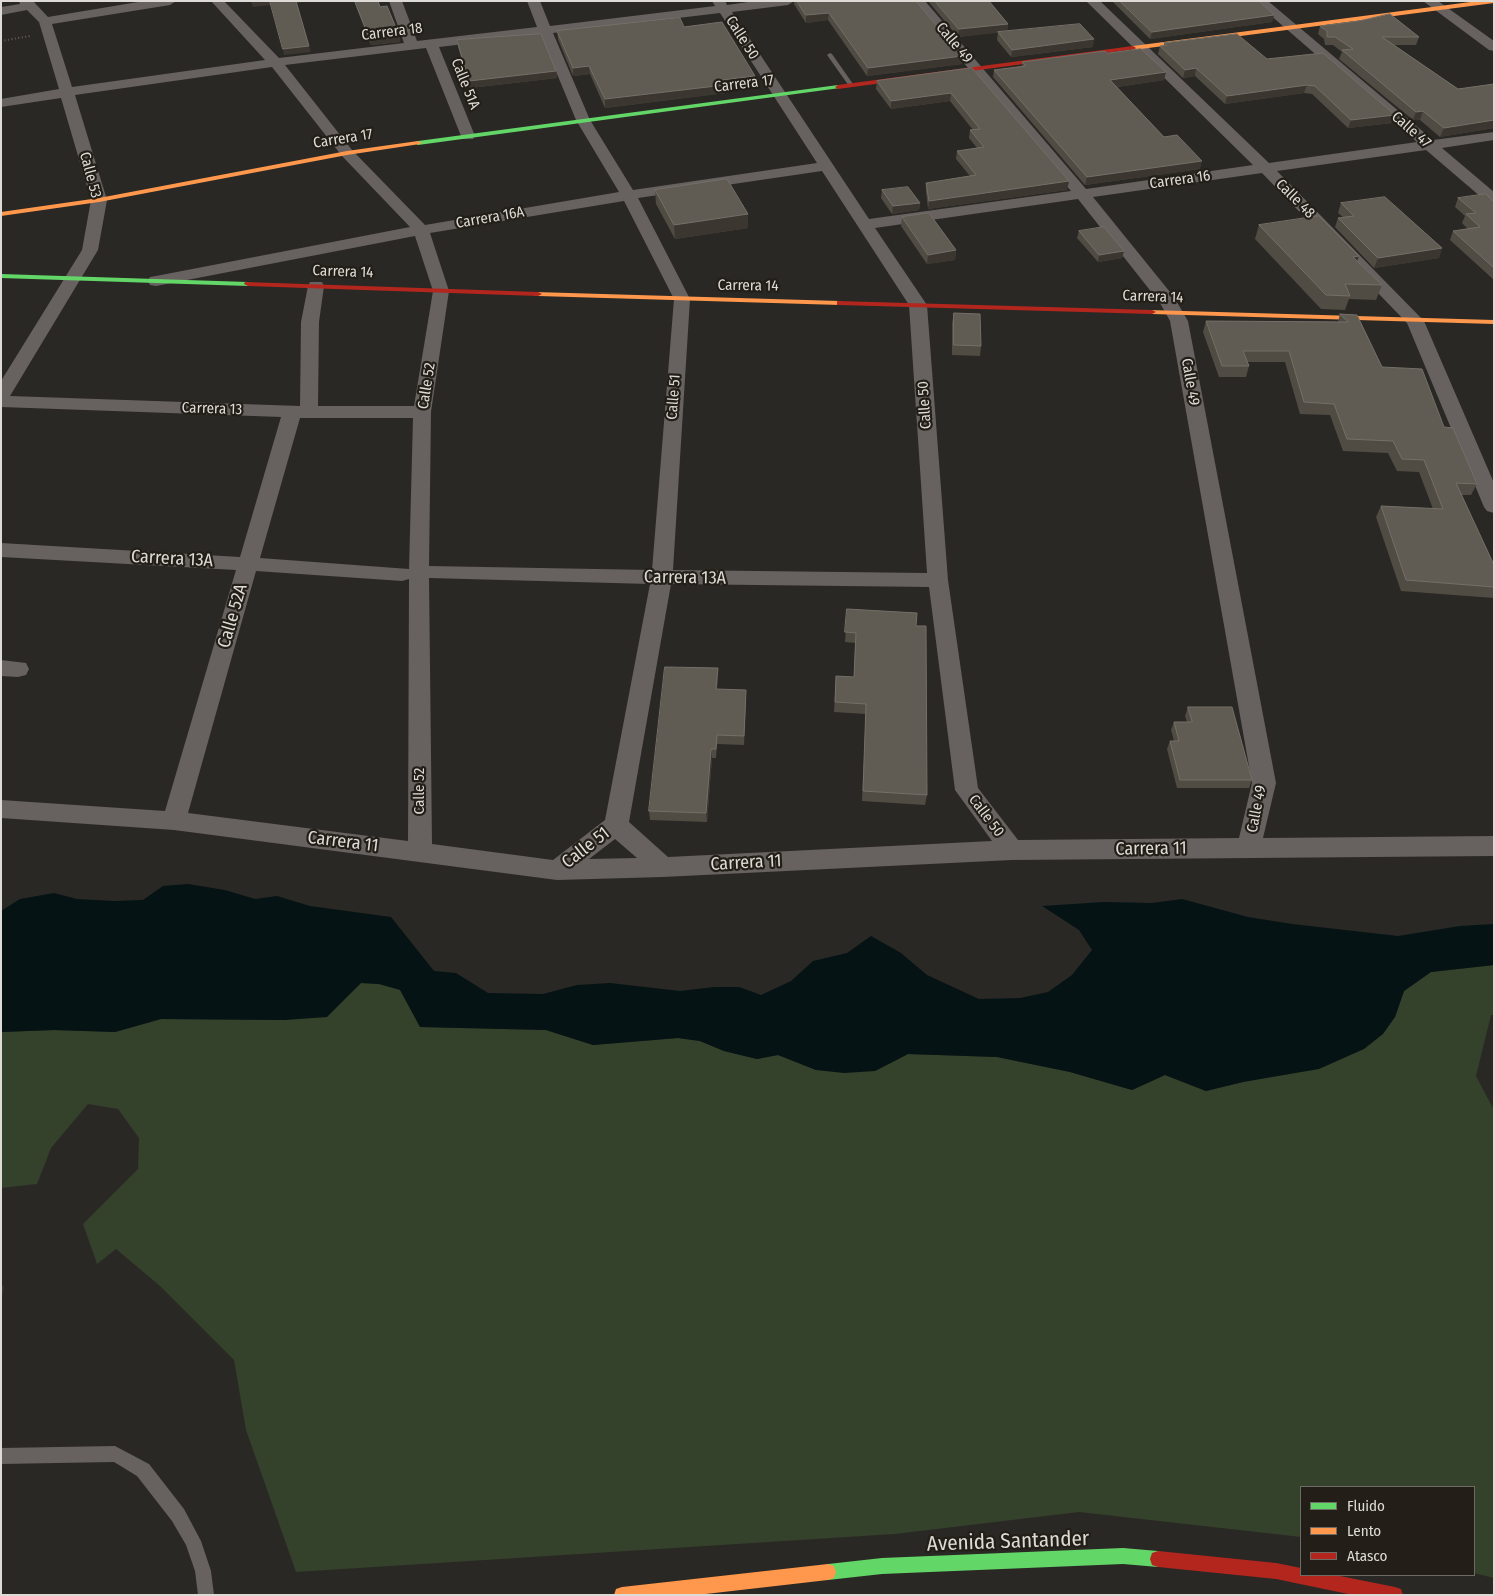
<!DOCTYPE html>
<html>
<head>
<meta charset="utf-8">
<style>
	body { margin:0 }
	#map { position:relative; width:1495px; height:1596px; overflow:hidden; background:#2a2824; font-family:"Fira Sans Condensed",sans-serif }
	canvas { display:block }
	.frame { position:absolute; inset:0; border:2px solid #dedbd6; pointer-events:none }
	.legend { position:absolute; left:1300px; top:1486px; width:175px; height:90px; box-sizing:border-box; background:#231f18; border:1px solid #6e6a64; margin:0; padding:6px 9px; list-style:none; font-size:15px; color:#dedbd6 }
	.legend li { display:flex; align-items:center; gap:10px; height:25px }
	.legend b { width:25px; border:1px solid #6e6a64 }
</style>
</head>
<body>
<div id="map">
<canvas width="1495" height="1596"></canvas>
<div class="frame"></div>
<ul class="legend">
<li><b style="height:6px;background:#63d668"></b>Fluido</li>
<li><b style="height:6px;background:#ff974d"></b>Lento</li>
<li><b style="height:6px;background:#b3261e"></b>Atasco</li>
</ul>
</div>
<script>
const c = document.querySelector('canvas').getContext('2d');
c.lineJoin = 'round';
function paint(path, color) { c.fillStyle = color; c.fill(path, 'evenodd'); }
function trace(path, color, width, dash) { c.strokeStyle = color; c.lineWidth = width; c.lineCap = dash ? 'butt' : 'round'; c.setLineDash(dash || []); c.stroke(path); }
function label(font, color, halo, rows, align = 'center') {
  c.font = font + ' "Fira Sans Condensed",sans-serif'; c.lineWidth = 4.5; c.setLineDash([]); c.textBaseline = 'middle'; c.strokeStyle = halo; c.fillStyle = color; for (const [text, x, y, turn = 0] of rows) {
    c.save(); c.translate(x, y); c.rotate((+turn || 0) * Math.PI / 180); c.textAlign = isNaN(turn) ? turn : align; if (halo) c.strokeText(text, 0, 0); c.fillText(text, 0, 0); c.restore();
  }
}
paint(new Path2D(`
	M1494,965v50h-3l-15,61 18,34v468l-20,-5v-86h-173v50l-222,-25 -184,22 -599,38 -50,-142 -12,-70 -74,-74 -44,-37 -19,15 -14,-40 55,-55 1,-31 -21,-29 -30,-5 -37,44 -14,36 -36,4v-156l53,-2 61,2 46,-13 124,1 66,-28 10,-9 18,1 21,5 20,38 126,3 47,15 85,-7 22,3 24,10 33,8 21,-4 38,15 59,1 33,-17 89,3 73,15 62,18 33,-15 41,16 37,-9 152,-65 9,-26 27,-19z`), '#34412b');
paint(new Path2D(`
	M188,884l37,6 30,9 22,-3 33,10 81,11 43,54 22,2 32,20 55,1 34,-9 33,-2 70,8 34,-4h25l22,8 30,-14 22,-20 34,-8 24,-17 30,17 26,22 52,24 41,-1 28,-6 24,-17 20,-25 -13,-20 -37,-24 62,-4 48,1 30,-4 66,18 44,7 106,12 62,-10 34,-2v41l-63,7 -27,19 -9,26 -12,17 -19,15 -45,20 -76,13 -37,9 -41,-16 -33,15 -62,-18 -73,-15 -89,-3 -33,17 -31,2 -28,-3 -38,-15 -21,4 -33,-8 -24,-10 -22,-3 -85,7 -47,-15 -126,-3 -20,-37 -21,-6 -18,-1 -34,34 -42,3 -124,-1 -46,13 -61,-2 -53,2v-121l19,-12 34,-6 23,6 37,2 29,-1 20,-14z`), '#051314');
trace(new Path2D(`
	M1,41l29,-5`), '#645f5d', 2, [1, 2.5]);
paint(new Path2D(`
	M830,53l2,1 21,30v2h-4l-22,-31z
	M115,1446l34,18 35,45 17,32 10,30 3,24h-16l-3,-24 -9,-26 -14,-24 -35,-45 -23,-14 -113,2v-16z`), '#67615f');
paint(new Path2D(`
	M19,1h14l15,16 96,-16h32l-6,4 -118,19 20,63 193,-27 -54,-59h13l55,57 125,-15 -15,-42h13l15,40 120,-14 -10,-26h13l10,25 165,-20 -3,-5h13l2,4 28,-4h39l-6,4 -56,7 137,207 202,-28 -159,-190h13l161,188 167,-24 -167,-164h14l169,162 148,-21 -163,-141h14l165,139 61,-8v8l-52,8 52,44v13l-6,-2 -62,-53 -149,21 147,150 70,162v30l-7,-2 -3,-4 -77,-184 -145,-150 -169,24 81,100 14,24 88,462 -13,55 231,-2v20l-482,4 -349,17 -106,3 -383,-50 -173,-12v-18l164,11 71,-241 -235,-13v-14l239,14 41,-140 -280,-10v-26l81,-131 9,-50 -30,-102 -60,9v-8l58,-10 -20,-67 -12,-12 -26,5v-8l19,-3zM720,13l97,150 -184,27 -43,-70 -37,-87zM541,35l35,85 43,72 -194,33 -73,-75 -67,-85 141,-17 35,88 2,3h10l2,-3 -36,-89zM272,67l70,89 68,71 -254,49 -6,1 -2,4 2,4 6,1 259,-50 18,55 -19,115h-96l1,-84 5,-36 -2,-4h-12l-2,4 -7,36 -1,84 -290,-10 88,-146 9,-50 -32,-105zM822,171l87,134 18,268 -254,-3 17,-271 -52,-101zM1078,199l82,104 10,18 82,462 -13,55 -221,2 -40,-52 -30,-208 -21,-275 -52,-77zM624,201l50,98 -22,271 -223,-4 2,-154 18,-121 -19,-58zM300,418h113l-4,151 -149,-11zM256,571l146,10 7,-2 -1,262 -220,-28zM429,578l221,6 -45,236 -52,40 -121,-16zM671,584l258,3 26,203 37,51 -324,16 -39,-35zM615,839l22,19 -48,1z
	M1423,1h15l56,40v10l-5,-1z
	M1,660l25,3 3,6 -3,6 -8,2 -17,-1z`), '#67615f');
paint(new Path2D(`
	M838,85l2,1v2l-422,57 -4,-2 4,-2z
	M1,274l247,8 4,2 -4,2 -247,-8z
	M1123,1548l35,3 6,2 2,6 -2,6 -6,2 -35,-3 -241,10 -54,6 -6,-2 -2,-6 2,-6 6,-2 54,-6z`), '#63d668');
paint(new Path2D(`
	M1478,1h16v2l-361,47 -3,-2 3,-2z
	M418,141l4,2 -2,1 -73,11 -248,47 -98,14v-4l98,-14 248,-47z
	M535,292l305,9 4,2 -4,2 -302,-9h-3z
	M1149,310l345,10v4l-342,-10 -4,-2z
	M828,1564l6,2 2,6 -2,6 -6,2 -131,15h-83l2,-6 6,-2z`), '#ff974d');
paint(new Path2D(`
	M1133,46l3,2 -1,1 -297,40 -3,-2 3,-2z
	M245,282l293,10 4,2 -4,2 -290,-10 -4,-2z
	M837,301l315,9 4,2 -4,2 -312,-9h-3z
	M1158,1551l118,12 25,5v7h34l60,12 6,2 2,6h-50l-77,-16 -118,-12 -6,-2 -2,-6 2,-6z`), '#b3261e');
paint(new Path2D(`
	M354,1h24l2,6 19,28 1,7 -29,3z
	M794,1h122l46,55v8l-95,12 -39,-56 -22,3 -12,-19z
	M928,1h61l19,23 -1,7 86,16 -82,10 -14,-17 1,-8 -40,5z
	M1112,1h147l15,14 -2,7 -122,17z
	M1320,26l99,11 -3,8h-22l64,44 36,-5v44l-54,9 -20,-17h-7l-74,-61 3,-7 -9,-7h-8l-1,-6 -6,-5z
	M684,27l71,57 -30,4v5l-120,15 -15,-34 -17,2 -15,-37 -1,-8z
	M457,40l99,31 1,7 -87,10 -12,-41z
	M1164,43l103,16 125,64 -44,5 -36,-34 -8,-1 -79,11 -30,-28 -12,2 -25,-24 2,-8h4z
	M1107,53l59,19 -2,8 -47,7 47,50 36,32 -115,16 -92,-108 1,-7 28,-4v-4z
	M972,68l97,113 -2,9 -139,19 -2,-18v-8l44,-7 -14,-17 1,-8 20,-3 -8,-10 1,-8h3l-23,-29 -59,8 -15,-20 1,-8z
	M655,190l93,38 -73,11 -19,-35z
	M882,190l38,13 -1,7 -27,4 -11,-16z
	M1458,198l36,4v78l-44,-40 3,-9 15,-2 -6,-6 3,-7 -10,-9z
	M1341,203l101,45 -3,10 -65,10 -39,-41 3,-9 5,-1 -5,-4z
	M902,217l54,33 -1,10 -28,4 -26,-38z
	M1259,225l98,36 25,24 -6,15 -27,-1 -4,11 -24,-1 -66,-70z
	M1079,231l45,20 -2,7 -24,4 -21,-24z
	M954,313l27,33 -1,10 -28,-1v-32z
	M1340,314l17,1 25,52 62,60 33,57 -6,11h-10l33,70v33l-93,-7 -25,-74 5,-11 52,3 -14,-37 -22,-1 -9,-18 -45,-2 -13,-36 -30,-1 -15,-52h-38l2,4 -3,11h-27l-16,-45 3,-11 132,1z
	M847,609l69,17 11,169 -2,10 -63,-4 4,-87 -32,-2 2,-36 18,1 1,-34 -10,-1z
	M718,677l-1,12 29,10 -2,46 -27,-1 -1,14h-4l-5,64 -57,-2 -1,-9z
	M1188,707l64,73 -3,8h-72l-10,-39 3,-8h4l-3,-11 3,-8h13l-2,-6z`), '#514c43');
paint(new Path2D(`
	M251,1h19l1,4 -18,2z
	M296,1h17l-17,2z
	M829,13l-1,7 -22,3v-8z
	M1274,15l-2,7 -122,17 2,-7z
	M1008,24l-1,8 -49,5 1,-8z
	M399,35l1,7 -29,3 -1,-6z
	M1094,39l-1,8 -82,10 1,-7z
	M309,46l2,6 -27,3 -1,-6z
	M962,56v8l-95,12 1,-8z
	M589,66l1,8 -17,2v-8z
	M1196,68l-1,8 -12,2 2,-8z
	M556,71l1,7 -87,10 -1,-7z
	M1166,72l-2,8 -55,8 1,-8z
	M755,76v8l-30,4v5l-120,15v-9l117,-19z
	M1307,85l-3,8 -79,11 2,-8z
	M951,93l-1,8 -59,8v-8z
	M1423,111l-3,9h-7l3,-8z
	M1395,115l-3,8 -44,5 3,-8z
	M1494,120v8l-54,9 4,-9z
	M1202,161l-2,8 -115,16 2,-8z
	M1069,181l-2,9 -139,19 1,-8z
	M920,203l-1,7 -27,4 1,-8z
	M748,214v14l-73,11 -1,-14z
	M1442,248l-3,10 -65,10 4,-10z
	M956,250l-1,10 -28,4 1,-9z
	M1124,251l-2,7 -24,4 1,-7z
	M1359,256l-5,15 -1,-14z
	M718,668v9l-2,21v-9z
	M711,749l1,9 -5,64 -1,-9z
	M1,1284l3,3 -3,15z`), '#3b3730');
const building = new Path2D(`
	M270,1h26l13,45 -26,3z
	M355,1h23l2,6 7,-1 12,29 -29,4z
	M797,1h119l46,55 -94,12 -39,-55 -23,2z
	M935,1h54l19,23 -49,5z
	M1120,1h139l15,14 -122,17z
	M1390,14l29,23h-37l76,52 36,-5v36l-50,8 -21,-17 -7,1 -74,-62 11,-1 -18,-12h-8v-6l-7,-5 39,-5z
	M680,18l4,9 38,-5 33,54 -33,4 3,5 -120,14 -16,-33 -16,2 -16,-37z
	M1080,24l14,15 -82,11 -14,-18z
	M541,34l15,37 -87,10 -12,-41z
	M1237,34l30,25 56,-6 72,62 -44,5 -36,-34 -8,-1 -80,11 -31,-28 -11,2 -25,-24 7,-1 -3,-2z
	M1141,49l25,23 -56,8 54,57 13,-2 25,26 -115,16 -93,-107 32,-4 -4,-4 83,-11 2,2z
	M972,68l97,113 -140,20 -3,-18 50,-8 -19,-24 27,-4 -14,-17 10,-1 -29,-36 -60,8 -14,-20z
	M727,179l21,35 -74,11 -19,-35z
	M908,187l12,16 -27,3 -11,-16z
	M1486,194l8,8v66l-41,-37 27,-4 -14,-13 10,-1 -18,-15z
	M1385,197l57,51 -64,10 -40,-40 16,-2 -13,-13z
	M929,213l27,37 -28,5 -26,-38z
	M1319,216l40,40 -6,1 29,28 -37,-1 5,12 -24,-1 -67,-70z
	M1104,227l20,24 -25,4 -20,-24z
	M954,313l26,1 1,32 -27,-1z
	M1340,314l17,1 25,52 40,2 22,58 9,1 24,56 -21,-1 38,82v22l-88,-7 -25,-74 62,3 -19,-49 -22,-1 -9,-18 -46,-2 -13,-35 -30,-2 -15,-51h-46l6,15h-27l-16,-45 142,1z
	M847,609l70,4 -1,13h10l1,169 -64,-4 3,-87 -31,-2 1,-26 18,1 2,-44 -11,-1z
	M665,667l53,1 -2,21 30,1 -2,46 -27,-1 -1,14h-5l-5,64 -57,-2z
	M1188,707h44l20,73h-72l-10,-39h9l-5,-19h18z`);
paint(building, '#605b53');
trace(building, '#746f67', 1);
label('15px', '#dedbd6', '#231f18', [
	["Carrera 18",392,32,-7],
	["Calle 50",742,38,57],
	["Calle 49",954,43,50],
	["Calle 51A",465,84,68],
	["Carrera 17",744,84,-7],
	["Calle 47",1411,130,41],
	["Carrera 17",343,139,-9],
	["Calle 53",90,175,75],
	["Carrera 16",1180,180,-8],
	["Calle 48",1295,199,45],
	["Carrera 16A",490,218,-10],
	["Carrera 14",343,272,2],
	["Carrera 14",748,286,1],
	["Carrera 14",1153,297,2],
	["Calle 49",1190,382,80],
	["Calle 52",427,386,-81],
	["Calle 51",674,397,-86],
	["Calle 50",925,405,-94],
	["Carrera 13",212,409,2],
	["Calle 52",420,791,-90],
	["Calle 49",1257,809,-79],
	["Calle 50",986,816,53]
]);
label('18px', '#dedbd6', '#231f18', [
	["Carrera 13A",172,559,3],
	["Carrera 13A",685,578,1],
	["Calle 52A",233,616,-74],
	["Carrera 11",343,842,7],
	["Calle 51",586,848,-38],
	["Carrera 11",1151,849,-1],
	["Carrera 11",746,863,-3]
]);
label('21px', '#dedbd6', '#231f18', [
	["Avenida Santander",1008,1542,-2]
]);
</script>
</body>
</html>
